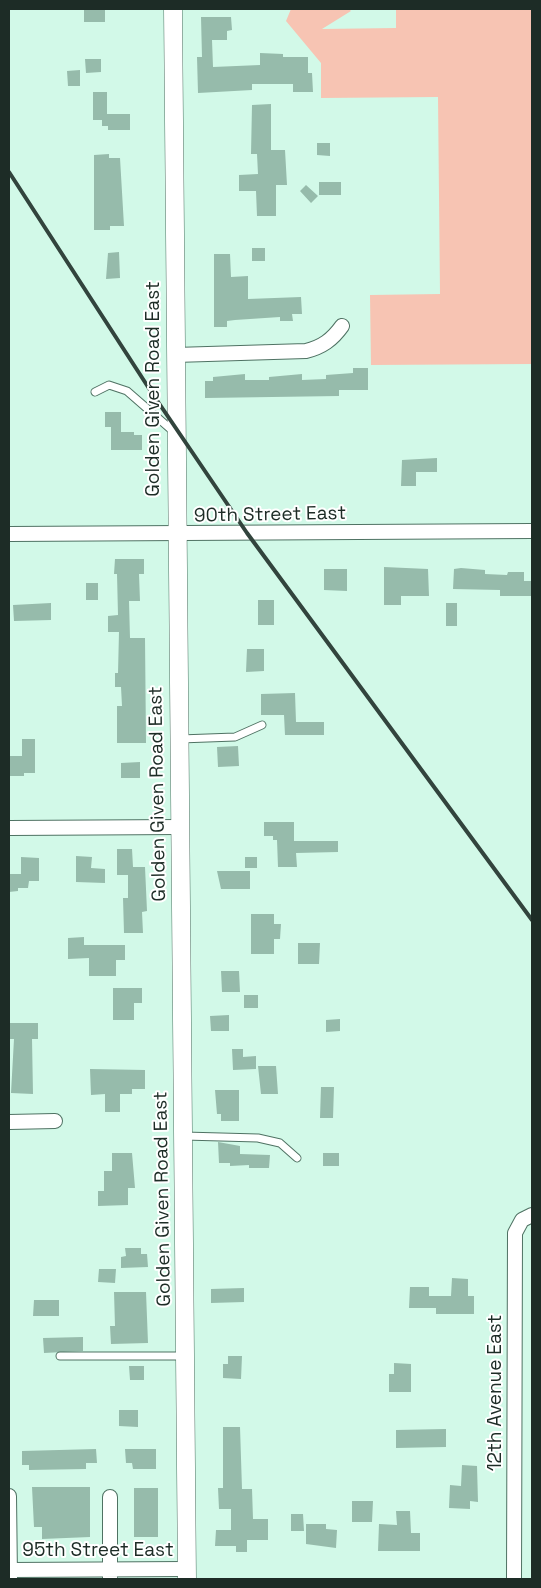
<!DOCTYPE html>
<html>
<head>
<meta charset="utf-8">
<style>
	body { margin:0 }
	#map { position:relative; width:541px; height:1588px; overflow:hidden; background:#d2f9e8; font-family:"Space Grotesk",sans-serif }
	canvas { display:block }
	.frame { position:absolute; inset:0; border:10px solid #1d2c26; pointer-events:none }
</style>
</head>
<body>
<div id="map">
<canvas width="541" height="1588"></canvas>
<div class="frame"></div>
</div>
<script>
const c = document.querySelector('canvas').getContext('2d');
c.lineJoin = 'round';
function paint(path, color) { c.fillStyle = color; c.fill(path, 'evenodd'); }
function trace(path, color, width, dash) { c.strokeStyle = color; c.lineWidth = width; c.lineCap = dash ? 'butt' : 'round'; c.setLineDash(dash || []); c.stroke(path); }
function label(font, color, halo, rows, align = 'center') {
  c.font = font + ' "Space Grotesk",sans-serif'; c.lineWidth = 4; c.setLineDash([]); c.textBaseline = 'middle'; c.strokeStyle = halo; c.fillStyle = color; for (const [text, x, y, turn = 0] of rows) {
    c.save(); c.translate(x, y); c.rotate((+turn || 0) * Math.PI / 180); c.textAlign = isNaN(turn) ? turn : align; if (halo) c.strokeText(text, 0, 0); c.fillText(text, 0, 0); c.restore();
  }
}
paint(new Path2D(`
	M291,9h58l2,2 -29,18 74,-1v-19h136v355l-161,1 -1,-70 70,-1 -2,-197 -117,1v-35l-35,-42z`), '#f7c4b3');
paint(new Path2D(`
	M84,9h21v13h-21z
	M201,17h30l1,13 -5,1v9h-15l1,27 47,-2v-12l23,1v3h25v16h4l1,19h-20v-8h-41v6l-54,3 -1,-36h5z
	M85,59h16v13l-15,1z
	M80,70v16h-12l-1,-15z
	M93,92h14v22h23v16h-22v-4h-6v-6h-9z
	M271,104v46h14l2,35h-11v31h-19l-1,-25h-17v-16l19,-1 -1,-20h-6l1,-49z
	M317,143h13v13l-13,-1z
	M109,154v4h11l4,68h-14v4h-16v-75z
	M319,182h22v13h-22z
	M306,185l12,11 -7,7 -11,-12z
	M252,248h13v13h-13z
	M119,252l1,26 -14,1 2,-26z
	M214,254h16l1,23 17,-1v23l53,-2 1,17h-10l1,7h-13v-4l-45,3 -8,1v6h-13z
	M353,368h15v22h-29v6l-134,2v-17h8v-4l32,-3v6h24v-3l33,-3v6l24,-1v-4l27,-2z
	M105,412h16v20h13v3h8v15h-31v-23h-6z
	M437,458v14h-21v14h-15l1,-26z
	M115,559h29v15h-5l1,27h-11l1,37h15l1,105h-29v-37h5l-1,-19h-6v-14h3l1,-41h-11v-16l10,-1 -1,-41h-3z
	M384,567l44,2 1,27h-28v9h-17z
	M461,568l24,2v4l22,1 1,-3h16v9h8v15h-32v-6l-47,-1 1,-20z
	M324,569h23v22l-23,-1z
	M86,583h12v17h-12z
	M258,600h16v25h-16z
	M51,603v17l-37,1 -1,-16z
	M446,603h11v23h-11z
	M247,649h17v22l-18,1z
	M295,693l1,29h28v13h-39l-1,-20h-23v-21z
	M22,739h13v34h-11v3h-15v-20h13z
	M238,746l1,20 -21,1 -1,-20z
	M140,762v16h-19v-15z
	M264,822h30v19h44v11l-42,1 1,14h-19l-1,-27h-4v-4h-9z
	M117,849h15l1,18h12l2,44 -5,1 1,21h-19l-1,-35h5v-23h-11z
	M76,856l16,1 -1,11 14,1v14l-29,-1z
	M21,857l18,1v23h-10l-1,7h-10v3l-9,1v-18h12z
	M245,857h12v11h-12z
	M217,871h33v18h-29z
	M251,914h23v10h7l-1,15h-6v15h-23z
	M84,937v8h41v15h-9v16h-27v-18l-21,1v-21z
	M298,943h22l-1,21h-21z
	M221,971h18l1,21h-18z
	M113,988h29v15h-8v17h-21z
	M244,995h14v13h-14z
	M229,1015v16h-18l-1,-15z
	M340,1019v12l-14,1v-12z
	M9,1023h29v16h-6l1,55 -22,-1 3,-54h-5z
	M232,1049h11v8l13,-1v13l-23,1z
	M258,1066h18l2,28h-17z
	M90,1069l55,1v19h-13v5h-12v18h-15v-18l-14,1z
	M321,1087h13l-1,31h-13z
	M215,1090h24v31h-18v-7h-4z
	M218,1142l22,4v8l30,1 -1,13h-20v-3l-19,1v-3h-11z
	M112,1153h20l3,35h-7v17l-30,1v-15h6v-20h8z
	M323,1153h16v13h-16z
	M125,1248h16v6h6l1,13 -27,1v-11l5,-1z
	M99,1269h17l-1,14 -17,-1z
	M452,1278l16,1v17h6v18h-38v-6h-27l1,-21h19v9h22z
	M244,1288v14l-33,1v-14z
	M114,1292h32l2,51 -37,1 -1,-18h5z
	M34,1300h25v16h-26z
	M83,1337v14l-39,2 -1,-15z
	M228,1356h14l-1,23 -18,-1v-14h5z
	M394,1363l17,1v28h-22v-18h5z
	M129,1366h15v14h-14z
	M119,1410h19v17l-19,-1z
	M223,1427h17l2,62h10l1,30h15v21h-21v12h-11v-6h-21l1,-16h15v-21h-12l-1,-21h5z
	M446,1429v18l-50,1v-18z
	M96,1449l1,14h-11v6l-57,1v-5h-7v-14z
	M125,1449h31v20h-23l-1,-6h-6z
	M462,1465l15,1 1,36 -8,-1v8l-21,-1 1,-23 11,1z
	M32,1487h58v50l-48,2v-12h-8z
	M134,1488h24v49h-24z
	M352,1501h21l-1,21h-20z
	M396,1511h14l1,22h9v18h-42l1,-27 18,1z
	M291,1514h12l1,17h-13z
	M306,1524h20v5l11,1 -1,18 -30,-4z`), '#96bbab');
const service = new Path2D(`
	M95,392l14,-7 18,6 47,41
	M180,739l55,-2 27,-12
	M184,1136l74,2 22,5 17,15
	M60,1356h125`);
const minor = new Path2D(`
	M175,355l131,-4c16,-4 26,-11 36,-25
	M9,534l523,-3
	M9,828l171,-1
	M9,1122l46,-1
	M9,1496l1,82
	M110,1497v82
	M10,1570l176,-1
	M514,1579l1,-346 7,-13 10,-5`);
const tertiary = new Path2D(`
	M173,9l14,1570`);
trace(service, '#4f7263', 9);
trace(minor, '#4f7263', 16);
trace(tertiary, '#4f7263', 19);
trace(service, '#fff', 7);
trace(minor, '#fff', 14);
trace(tertiary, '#fff', 18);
trace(new Path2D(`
	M9,172l143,221 95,140 285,387`), '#32443d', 4);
label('19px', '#1d2c26', '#fff', [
	["Golden Given Road East",154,389,-90],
	["90th Street East",270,515,-1],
	["Golden Given Road East",158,794,-91],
	["Golden Given Road East",163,1199,-91],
	["12th Avenue East",496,1393,-90],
	["95th Street East",98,1551]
]);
</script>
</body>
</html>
